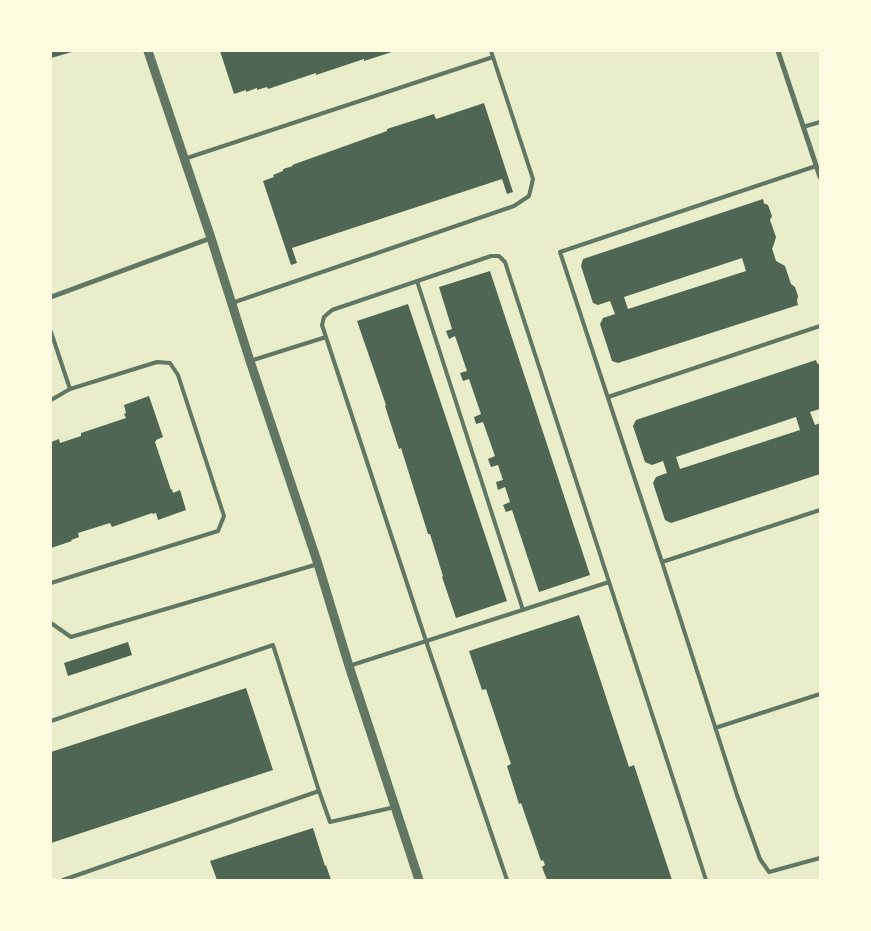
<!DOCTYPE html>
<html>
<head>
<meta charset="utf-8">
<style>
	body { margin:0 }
	#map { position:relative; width:871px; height:931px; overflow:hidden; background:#e9edc9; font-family:Montserrat,sans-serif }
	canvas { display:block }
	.frame { position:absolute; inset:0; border:52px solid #fefae0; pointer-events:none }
</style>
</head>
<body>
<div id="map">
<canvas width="871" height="931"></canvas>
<div class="frame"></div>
</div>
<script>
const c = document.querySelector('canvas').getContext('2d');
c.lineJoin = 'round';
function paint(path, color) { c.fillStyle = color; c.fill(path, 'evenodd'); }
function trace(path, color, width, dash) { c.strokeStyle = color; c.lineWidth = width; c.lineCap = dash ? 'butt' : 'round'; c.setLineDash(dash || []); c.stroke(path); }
paint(new Path2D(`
	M51,51h20l1,1 -21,6z
	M220,51h172v1l-28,9v-2l-48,16v-2l-48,16 -1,-2 -10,3v-2l-11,4v-2l-12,4z
	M484,103l29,89 -6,2 -5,-15 -210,69 5,15 -6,2 -28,-84 11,-4 -1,-2 10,-4v-2l10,-3 -1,-1 95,-34v-2l47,-15 2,5z
	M763,199l1,4h-1l5,2 4,11 -2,4 6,17 -3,10 -1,1 4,13 9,5 6,18 4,3 3,9 -1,5 1,4 -180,58 -6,-2 -12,-37 3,-6 12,-4 -5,-13 -12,4 -5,-2 -12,-37 2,-7zM742,258l4,13 -118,38 -4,-12z
	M490,271l100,304 -51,17 -27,-82 -6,2 -3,-7 7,-3 -5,-15 -7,3 -2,-8 7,-2 -5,-15 -7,2 -3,-8 7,-3 -12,-34 -7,2 -2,-7 7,-3 -12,-35 -6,2 -3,-8 7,-2 -12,-35 -6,3 -3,-8 6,-2 -13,-42z
	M408,304l99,297 -51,17 -14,-41 1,-1 -13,-42h-2l-27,-86 -2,1 -14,-43 1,-1 -29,-84z
	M816,360l1,3 3,2v44l-10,3 5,13 5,-2v51l-149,49 -6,-3 -12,-37 3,-6 11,-4 -4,-12 -11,4 -7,-3 -12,-36 3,-6zM796,417l4,13 -120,39 -4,-12z
	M149,396l14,41 -7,3v1l-1,1 16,48 1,-1 1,4 7,-3 6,20 -28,10 -2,-7 -3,1 -1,-1 -40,14 -2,-4 -32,10 1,4 -8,3 1,1 -21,7v-106l8,-3 1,4 21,-7v-3l45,-15 -2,-4 2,-1 -2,-8z
	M579,615l50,152 5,-2 38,115h-125l-5,-13 3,-2 -2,-5 -2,1 -20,-58 -2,1 -12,-38 4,-2 -25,-75 -4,1 -13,-39z
	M128,642l4,13 -64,21 -4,-13z
	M246,688l27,82 -222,73v-91z
	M313,828l12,38 1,-1 5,15h-114l-7,-19z`), '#4f6655');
trace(new Path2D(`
	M803,127l17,-5
	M184,159l309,-102
	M816,166l-256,86 102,310 158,-52
	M417,281l106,329
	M232,303l282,-97 15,-10 4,-17 -42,-128
	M51,332l19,57 87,-27 13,1 8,12 46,141 -6,15 -167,52
	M250,361l76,-24
	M608,397l212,-71
	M51,400l19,-11
	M662,562l75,233 23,64 9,13 51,-14
	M51,623l20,14 247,-73
	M349,666l260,-84
	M51,721l222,-76 46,146 -256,89
	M715,728l105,-34
	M319,791l11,31 65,-15
	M507,880l-81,-239 -104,-316 2,-8 8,-7 159,-54h8l6,6 201,618`), '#617663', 4);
trace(new Path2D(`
	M778,51l42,126
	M51,297l160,-59`), '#617663', 5);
trace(new Path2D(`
	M148,51l63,187 39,123 68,203 31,102 70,214`), '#617663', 9);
</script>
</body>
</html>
